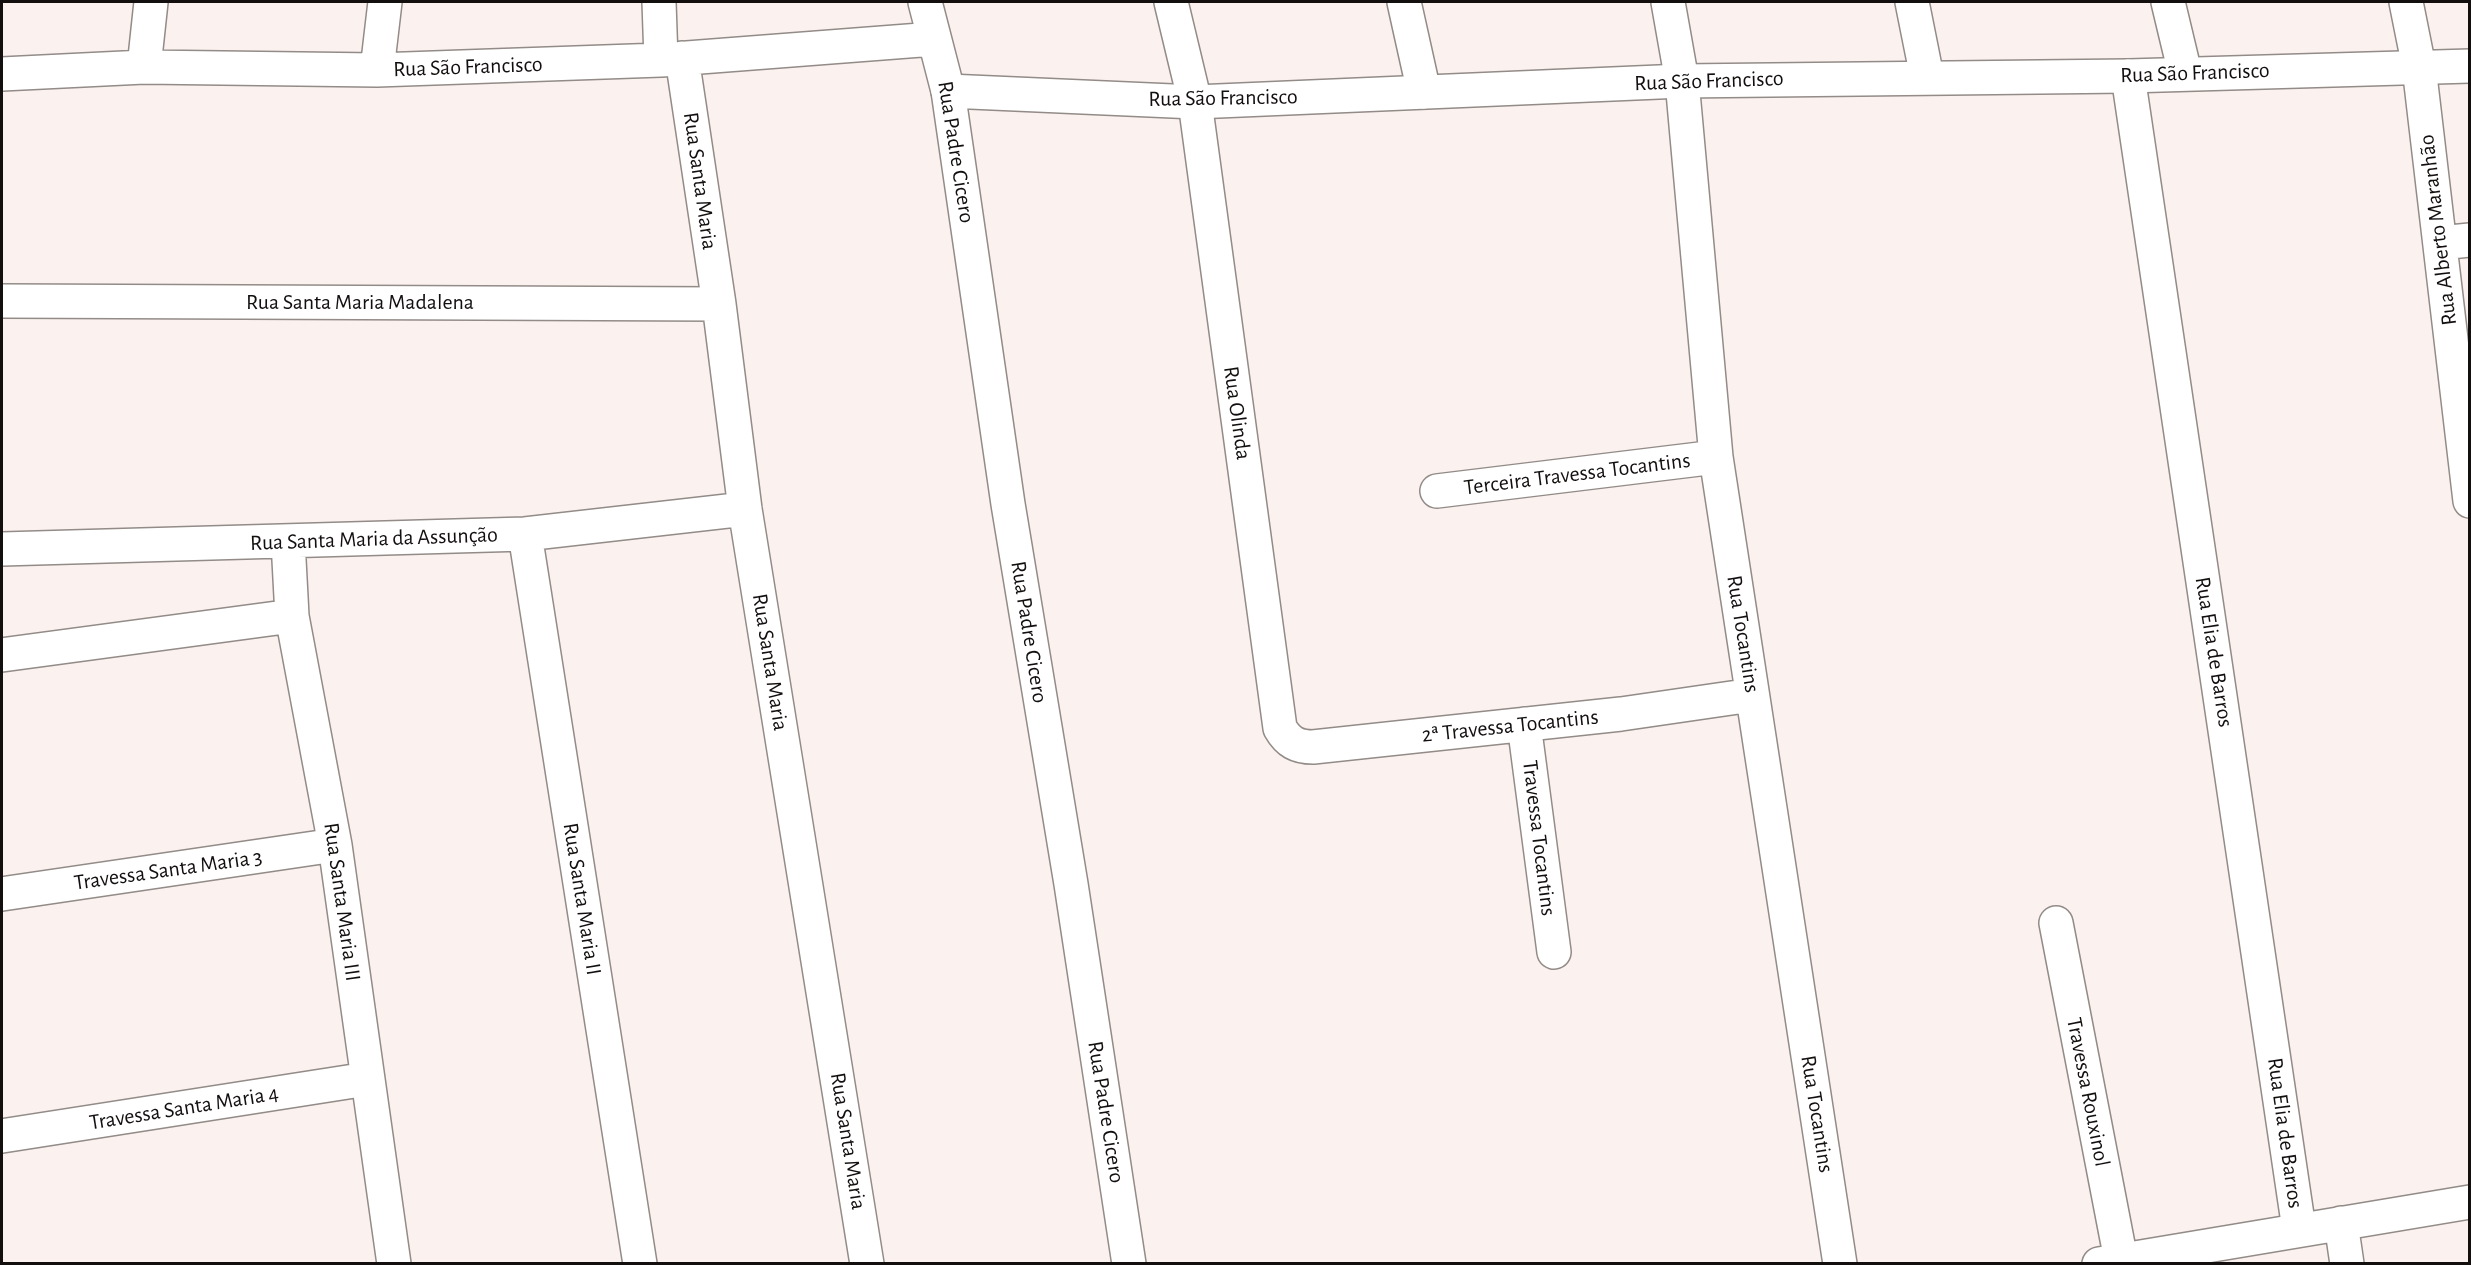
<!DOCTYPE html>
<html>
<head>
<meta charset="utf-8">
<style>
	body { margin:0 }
	#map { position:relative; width:2471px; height:1265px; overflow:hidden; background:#fbf2ef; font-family:"Alegreya Sans",sans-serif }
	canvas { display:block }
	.frame { position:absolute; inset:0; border:3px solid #120f0e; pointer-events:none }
</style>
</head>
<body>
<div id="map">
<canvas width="2471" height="1265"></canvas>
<div class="frame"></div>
</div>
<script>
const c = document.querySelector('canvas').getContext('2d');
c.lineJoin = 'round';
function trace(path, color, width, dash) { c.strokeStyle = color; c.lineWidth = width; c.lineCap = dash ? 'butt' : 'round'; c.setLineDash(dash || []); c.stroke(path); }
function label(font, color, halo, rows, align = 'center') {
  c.font = font + ' "Alegreya Sans",sans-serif'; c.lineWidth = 4.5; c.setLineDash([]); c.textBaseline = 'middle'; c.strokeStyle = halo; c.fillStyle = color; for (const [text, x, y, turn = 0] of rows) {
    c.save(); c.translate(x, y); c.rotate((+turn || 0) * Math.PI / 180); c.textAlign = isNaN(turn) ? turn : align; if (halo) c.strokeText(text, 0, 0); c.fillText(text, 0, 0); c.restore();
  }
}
const street = new Path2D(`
	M659,2l2,58
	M925,2l23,89
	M1171,2l24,100 85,626c8,14 17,19 33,19l308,-33 131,-19
	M1404,2l20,90
	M1668,2l14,79 34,376 124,807
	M1912,2l15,75
	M2168,2l17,71
	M2406,2l13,65 51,434
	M682,58l37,246 26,205 122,755
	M144,67l7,-65
	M377,70l8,-68
	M2,74l142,-7 233,3 284,-10 273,-21
	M2128,76l171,1153
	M2440,243l30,-3
	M2,301l717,3
	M1437,491l279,-34
	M525,534l115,730
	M288,541l4,75 43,229 59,419
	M2,549l523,-15 220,-25
	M2,655l290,-39
	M1524,724l30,228
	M2,894l333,-49
	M2056,923l65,337
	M2,1136l365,-57
	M2341,1223l6,41
	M2099,1264l371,-62`);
const secondary = new Path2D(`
	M1129,1264l-58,-380 -63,-380 -60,-413 247,11 487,-21 446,-5 342,-10`);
trace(street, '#928b87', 36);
trace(secondary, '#928b87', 36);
trace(street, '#fff', 33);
trace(secondary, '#fff', 33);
label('22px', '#120f0e', '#fff', [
	["Rua São Francisco",468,67,-2],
	["Rua São Francisco",2195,73,-2],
	["Rua São Francisco",1709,81,-2],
	["Rua São Francisco",1223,98,-1],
	["Rua Padre Cicero",956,152,81],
	["Rua Santa Maria",700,181,82],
	["Rua Alberto Maranhão",2438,230,-97],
	["Rua Santa Maria Madalena",360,302],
	["Rua Olinda",1237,413,82],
	["Terceira Travessa Tocantins",1577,474,-7],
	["Rua Santa Maria da Assunção",374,539,-2],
	["Rua Padre Cicero",1029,632,81],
	["Rua Tocantins",1743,634,81],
	["Rua Elia de Barros",2214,652,81],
	["Rua Santa Maria",770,662,81],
	["2ª Travessa Tocantins",1510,726,-6],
	["Travessa Tocantins",1539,838,83],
	["Travessa Santa Maria 3",168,870,-8],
	["Rua Santa Maria II",582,899,81],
	["Rua Santa Maria III",342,902,82],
	["Travessa Rouxinol",2088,1092,79],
	["Travessa Santa Maria 4",184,1108,-9],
	["Rua Padre Cicero",1106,1112,81],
	["Rua Tocantins",1817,1114,81],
	["Rua Elia de Barros",2285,1133,82],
	["Rua Santa Maria",848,1141,81]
]);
</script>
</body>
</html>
